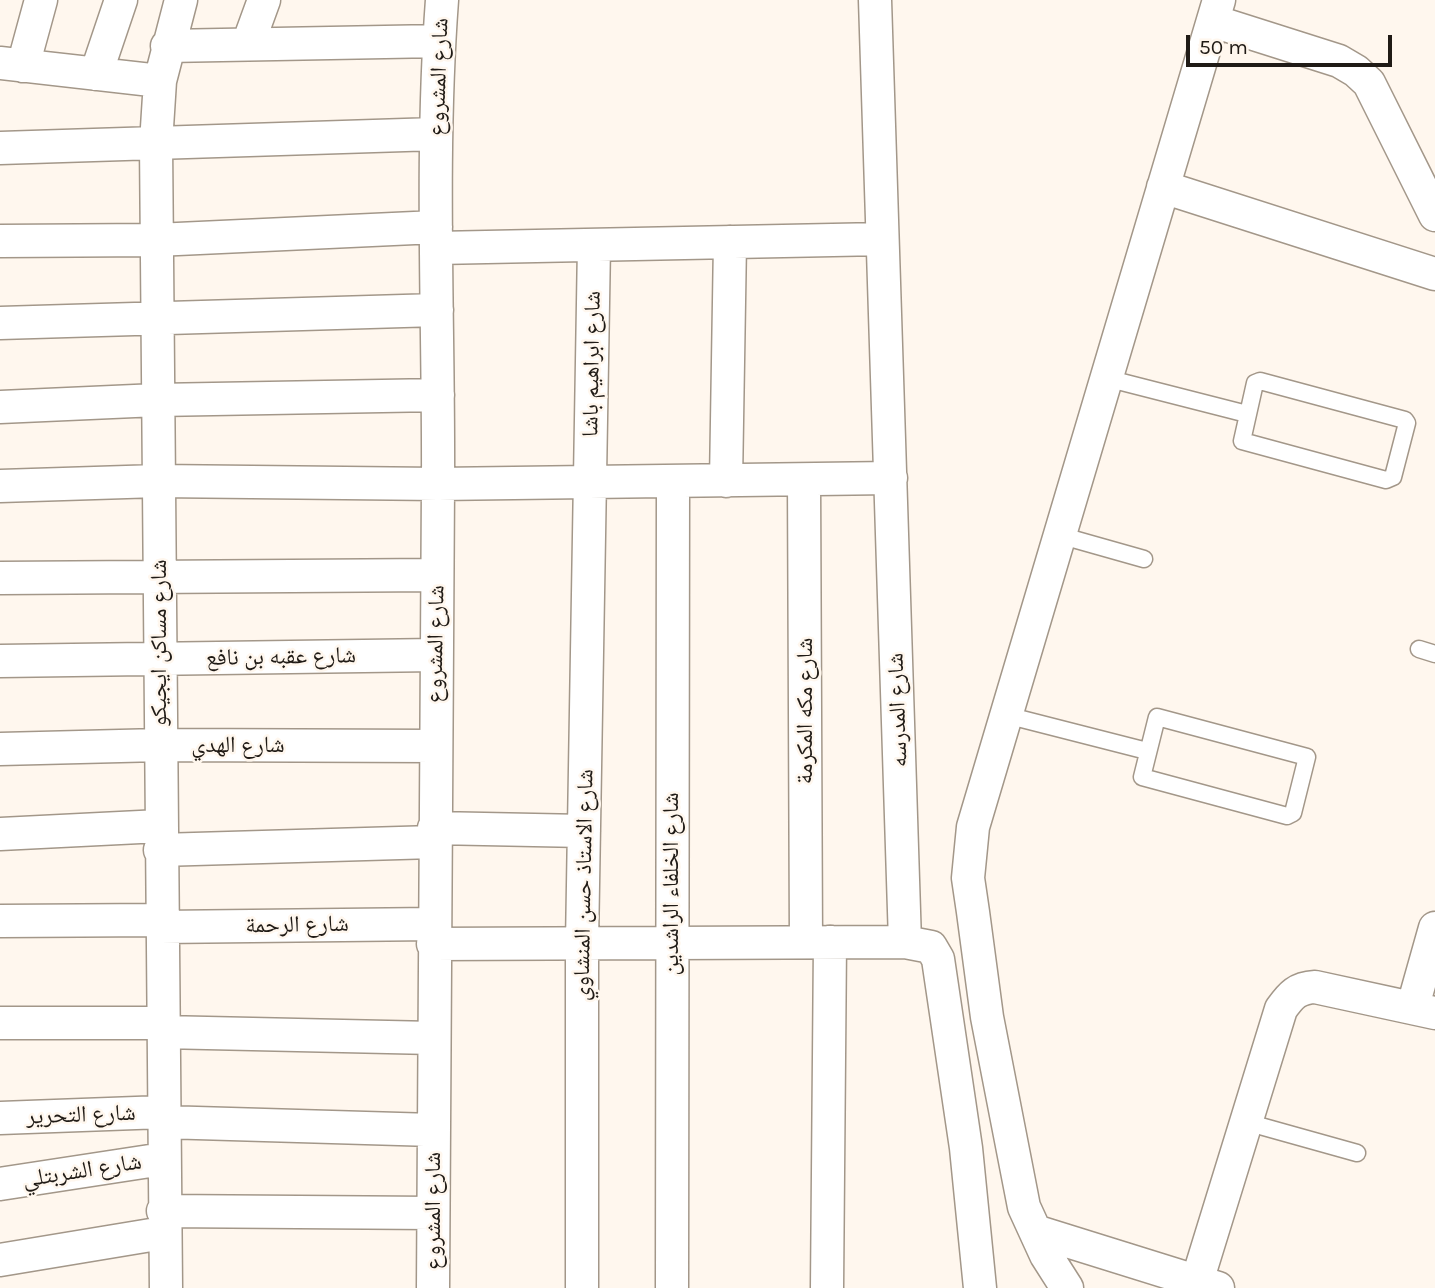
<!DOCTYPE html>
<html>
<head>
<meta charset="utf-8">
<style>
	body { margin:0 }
	#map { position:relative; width:1435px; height:1288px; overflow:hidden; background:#fff7ee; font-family:Karla,sans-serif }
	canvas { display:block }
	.scale { position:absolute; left:1186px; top:35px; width:206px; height:32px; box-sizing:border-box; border:4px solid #201b16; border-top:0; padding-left:9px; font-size:21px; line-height:24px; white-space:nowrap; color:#201b16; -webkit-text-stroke:5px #fff7ee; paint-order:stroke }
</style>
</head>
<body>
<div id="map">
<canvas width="1435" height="1288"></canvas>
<div class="scale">50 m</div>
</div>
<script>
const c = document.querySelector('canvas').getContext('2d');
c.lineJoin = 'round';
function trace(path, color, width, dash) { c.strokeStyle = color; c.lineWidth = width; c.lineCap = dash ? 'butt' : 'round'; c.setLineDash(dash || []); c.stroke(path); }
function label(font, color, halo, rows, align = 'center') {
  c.font = font + ' Karla,"Noto Naskh Arabic",sans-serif'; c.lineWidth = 5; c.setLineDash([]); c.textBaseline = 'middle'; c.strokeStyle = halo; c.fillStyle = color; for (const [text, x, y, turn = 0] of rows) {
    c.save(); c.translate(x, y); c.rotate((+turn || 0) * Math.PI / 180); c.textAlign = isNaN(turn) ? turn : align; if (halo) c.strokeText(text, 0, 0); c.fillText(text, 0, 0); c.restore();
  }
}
const service = new Path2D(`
	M1106,378l141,36
	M1260,381l145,39 2,3 -14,54 -7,3 -144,-39 13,-58z
	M1059,535l85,24
	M1419,649l16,5
	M1006,715l141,36
	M1157,717l150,40 -14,56 -6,3 -145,-39z
	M1246,1122l111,31`);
const minor = new Path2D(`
	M875,0l30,942
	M1213,21l126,40 17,10 13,12 66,132
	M248,44l16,-44
	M167,46l272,-5
	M0,63l160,18
	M23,66l18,-66
	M96,74l25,-74
	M0,148l436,-14
	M1163,187l272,87
	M0,241l156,-1 280,-13
	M437,248l445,-9
	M0,323l437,-13
	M0,407l157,-7 281,-5
	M804,480l2,462
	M726,481l4,-239
	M0,486l158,-5 280,3 453,-6
	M0,578l437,-3
	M0,661l436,-6
	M0,749l160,-4 275,1
	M434,828l150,3
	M0,834l160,-8
	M160,850l274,-8
	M0,921l161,-1
	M161,927l272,-3
	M433,944l472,-2 26,5 7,12 28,189 14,140
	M1413,1006l22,-78
	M0,1023h163
	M162,1032l271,6
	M0,1118l163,-6
	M163,1122l270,8
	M0,1184l163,-25
	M163,1211l270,2
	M1035,1231l183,57
	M0,1260l163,-27
	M166,1288l-10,-1145 4,-62 21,-81
	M433,1288c0,-268 5,-535 5,-803 1,-161 -8,-324 4,-485
	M582,1288v-345l12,-698
	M672,1288l1,-807
	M827,1288l3,-346
	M1067,1288l-21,-33 -22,-48 -37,-190 -14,-105 -5,-34 5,-51 246,-827
	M1195,1288l86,-279c10,-14 16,-21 34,-22l120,26`);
trace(service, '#a39789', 19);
trace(minor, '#a39789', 35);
trace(service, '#fff', 16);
trace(minor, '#fff', 32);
label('23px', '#201b16', '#fff7ee', [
	["شارع المشروع",439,77,-88],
	["شارع ابراهيم باشا",592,364,-89],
	["شارع مساكن ايجيكو",159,643,-90],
	["شارع المشروع",436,644,-89],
	["شارع عقبه بن نافع",281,657,-1],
	["شارع المدرسه",898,710,-92],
	["شارع مكه المكرمة",805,711,-90],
	["شارع الهدي",238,745],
	["شارع الخلفاء الراشدين",671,884,-90],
	["شارع الاستاذ حسن المنشاوي",584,885,-89],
	["شارع الرحمة",297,925,-1],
	["شارع التحرير",81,1115,-2],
	["شارع الشربتلي",82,1171,-9],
	["شارع المشروع",433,1211,-90]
]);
</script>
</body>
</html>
